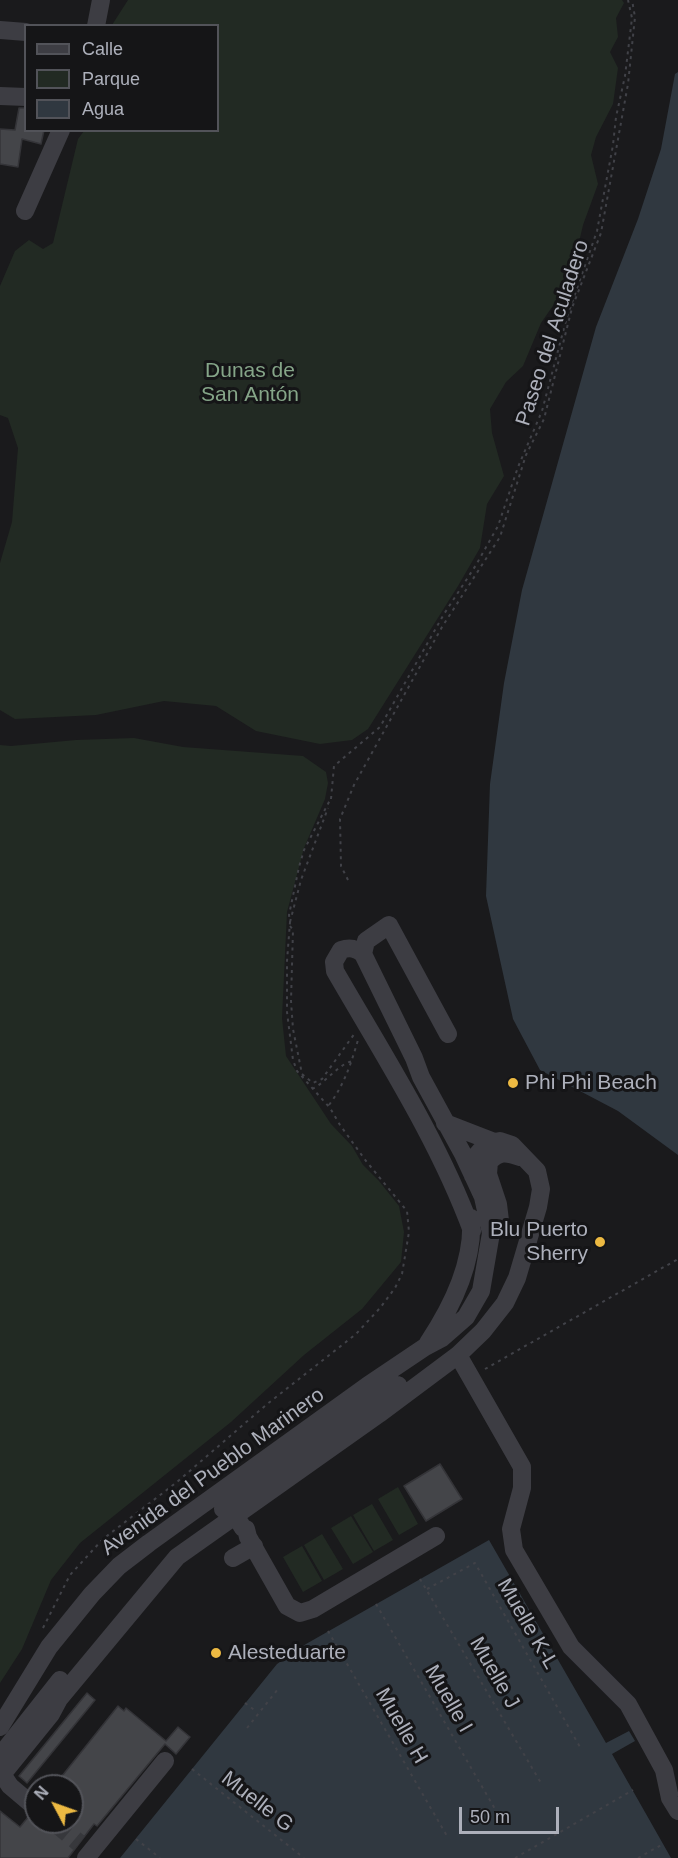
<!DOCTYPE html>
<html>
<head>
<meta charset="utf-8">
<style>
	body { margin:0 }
	#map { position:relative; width:678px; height:1858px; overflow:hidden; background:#1a1a1c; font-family:Arial,sans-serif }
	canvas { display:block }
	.legend { position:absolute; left:24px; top:24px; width:195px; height:108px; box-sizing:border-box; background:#151517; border:2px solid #525359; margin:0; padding:8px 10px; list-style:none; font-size:18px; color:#adb0bb }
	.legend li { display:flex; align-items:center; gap:12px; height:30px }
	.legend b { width:30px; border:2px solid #525359 }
	.north { position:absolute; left:24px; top:1774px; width:60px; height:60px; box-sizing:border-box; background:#151517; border:2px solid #525359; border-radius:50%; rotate:311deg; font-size:16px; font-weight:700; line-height:24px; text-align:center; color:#adb0bb }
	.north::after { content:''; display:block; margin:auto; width:21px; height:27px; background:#ecb942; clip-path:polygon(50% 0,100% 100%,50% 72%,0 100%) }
	.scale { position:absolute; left:459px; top:1807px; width:100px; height:27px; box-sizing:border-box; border:3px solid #adb0bb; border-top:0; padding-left:8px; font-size:18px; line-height:21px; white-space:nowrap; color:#adb0bb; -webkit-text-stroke:4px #151517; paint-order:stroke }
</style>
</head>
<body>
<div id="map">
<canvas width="678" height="1858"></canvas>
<ul class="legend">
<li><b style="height:8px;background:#3d3d43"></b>Calle</li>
<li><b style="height:16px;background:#222a23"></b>Parque</li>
<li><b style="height:16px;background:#303840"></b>Agua</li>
</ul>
<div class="north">N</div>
<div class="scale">50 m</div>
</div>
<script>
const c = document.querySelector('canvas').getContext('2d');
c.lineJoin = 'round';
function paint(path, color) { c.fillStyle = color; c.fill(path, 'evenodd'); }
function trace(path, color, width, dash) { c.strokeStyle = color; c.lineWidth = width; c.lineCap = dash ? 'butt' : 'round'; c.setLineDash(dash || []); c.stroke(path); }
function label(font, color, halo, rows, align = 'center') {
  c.font = font + ' Arial,sans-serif'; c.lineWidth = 6; c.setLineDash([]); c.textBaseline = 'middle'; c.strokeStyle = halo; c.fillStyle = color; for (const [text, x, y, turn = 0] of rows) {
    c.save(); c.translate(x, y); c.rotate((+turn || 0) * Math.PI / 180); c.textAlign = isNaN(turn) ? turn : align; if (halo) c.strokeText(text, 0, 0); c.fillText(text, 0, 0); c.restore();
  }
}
paint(new Path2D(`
	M128,0h494l2,3 -8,15 2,19 -8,15 8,16 -5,36 -17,33 -5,18 7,29 -15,41 -13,56 -29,42 -18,43 -17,16 -16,27 2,24 12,43 -17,28 -7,44 -22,38 -90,143 -16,11 -32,4 -64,-13 -40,-25 -52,-5 -68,14 -81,4 -15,-9v-147l12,-41 6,-74 -10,-30 -8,-3v-129l15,-35 14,-11 14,9 10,-6 25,-104 6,-8 134,-1v-104l-106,-1z
	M134,738l49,9 120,9 23,16 2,11 -3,16 -21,49 -17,64 -5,106 4,38 45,68 21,22 11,19 16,16 20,25 5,26 -3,30 -39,47 -58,46 -73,67 -151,121 -29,37 -29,69 -22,34v-938l11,1 65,-6z
	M398,1487l20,37 -19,11 -21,-36z
	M372,1504l21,36 -19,11 -21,-36z
	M351,1516l22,36 -20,12 -22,-36z
	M322,1534l21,35 -19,11 -20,-35z
	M302,1546l20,35 -19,11 -20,-35z`), '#222a23');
paint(new Path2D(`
	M678,72v1083l-60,-44 -78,-41 -27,-51 -27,-123 4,-112 14,-101 18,-93 74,-263 42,-108 23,-70 14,-75z
	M489,1540l117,203 23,-12 6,10 -23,13 59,104h-551l157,-194 29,-20z`), '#303840');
const building = new Path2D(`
	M19,108h6l1,22h18l-3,14 -19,-5 -4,28 -18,-3v-35l15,1z
	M440,1464l22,35 -36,22 -22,-35z
	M87,1693l8,7 -68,83 -8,-7z
	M118,1706l6,5 2,-3 40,33 12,-14 12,10 -14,17 -11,-10 -68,82 -3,-2 -26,34h-68v-47l20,16 9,-11 7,3v3h36v-36h-18z`);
paint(building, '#444549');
trace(building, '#343438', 1.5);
trace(new Path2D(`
	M54,1822l25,21`), '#37383c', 18, [18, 9]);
trace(new Path2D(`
	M331,799l3,-33 46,-39 64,-113 32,-49 22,-39 20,-59 24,-56 25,-94 30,-86 16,-86 3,-28 9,-41 7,-58 -4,-18
	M348,880l-7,-14 -1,-47 14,-34 88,-158 58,-90 26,-82 18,-36 28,-111 29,-75 27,-149 7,-67 -3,-17
	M290,922l11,-42 27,-72
	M290,926l3,4 -2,71 2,28 9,45 11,9 9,-4 33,-46
	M312,1089c16,-8 24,-23 40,-28
	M329,1105c15,-20 22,-41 29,-65
	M485,1369l193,-110
	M420,1579l121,204
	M427,1589l48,-26 105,184
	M376,1604l119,205
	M43,1628l27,-53 33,-36 74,-57 89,-77 90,-71 24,-26 15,-20 7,-14 7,-42 -2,-21 -41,-50 -26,-36 -10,-17 -33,-37 -4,-11 -6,-48v-51l3,-39 -1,-7 10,-48 5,-17 27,-52
	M328,1631l119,205
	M245,1703l12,9
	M247,1728l31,-39
	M192,1769l112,89
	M136,1839l24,19
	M515,1858l118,-68
	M638,1858l25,-14`), '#414248', 2, [3, 4.5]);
trace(new Path2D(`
	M96,26l5,-26
	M0,30l26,2
	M0,96l26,1
	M25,211l36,-81
	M363,954l3,-13 23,-16 59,109
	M445,1123l49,19
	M501,1229l-3,-25 -10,-30 1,-12c10,-11 17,-10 31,-5
	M428,1343c24,-36 46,-80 43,-125
	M458,1355l64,112v21l-11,41 3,21 57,97 57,57 36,66 6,28 8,13
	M223,1509l175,-124
	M235,1515l8,13 3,1 2,8 39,69 13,7 13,-4 123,-73
	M233,1558l21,-12
	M0,1727l49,-80 43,-53 27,-28 30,-23 218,-157 58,-39 17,-9 24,-21 15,-26 10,-58 -8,-36 -20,-43 -42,-77 -7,-19 -51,-104c-7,-6 -13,-7 -22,-4l-7,12 1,9c49,85 103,168 137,260
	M0,1756l60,-76
	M2,1774l8,12 26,22
	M0,1777l51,-63 8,-15 118,-142 202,-143 79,-59 25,-24 22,-28 12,-25 21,-71 3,-18 -4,-18 -25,-26 -12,-4 -14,3 -10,12 -3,20
	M86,1858l79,-97`), '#3d3d43', 18);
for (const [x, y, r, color] of [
	[513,1083,6,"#ecb942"],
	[600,1242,6,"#ecb942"],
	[216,1653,6,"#ecb942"]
]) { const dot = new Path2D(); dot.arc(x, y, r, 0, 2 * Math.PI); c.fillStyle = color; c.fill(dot); trace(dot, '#151517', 2); }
label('21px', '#adb0bb', '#151517', [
	["Paseo del Aculadero",553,333,-72],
	["Avenida del Pueblo Marinero",213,1472,-36],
	["Muelle K-L",527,1624,60],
	["Muelle J",494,1673,60],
	["Muelle I",448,1699,60],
	["Muelle H",401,1726,60],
	["Muelle G",257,1802,38]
]);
label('21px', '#85a588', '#151517', [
	["Dunas de",250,371],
	["San Antón",250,395]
]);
label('21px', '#adb0bb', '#151517', [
	["Phi Phi Beach",525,1083],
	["Blu Puerto",588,1230,"right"],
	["Sherry",588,1254,"right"],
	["Alesteduarte",228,1653]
], 'left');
</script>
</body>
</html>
